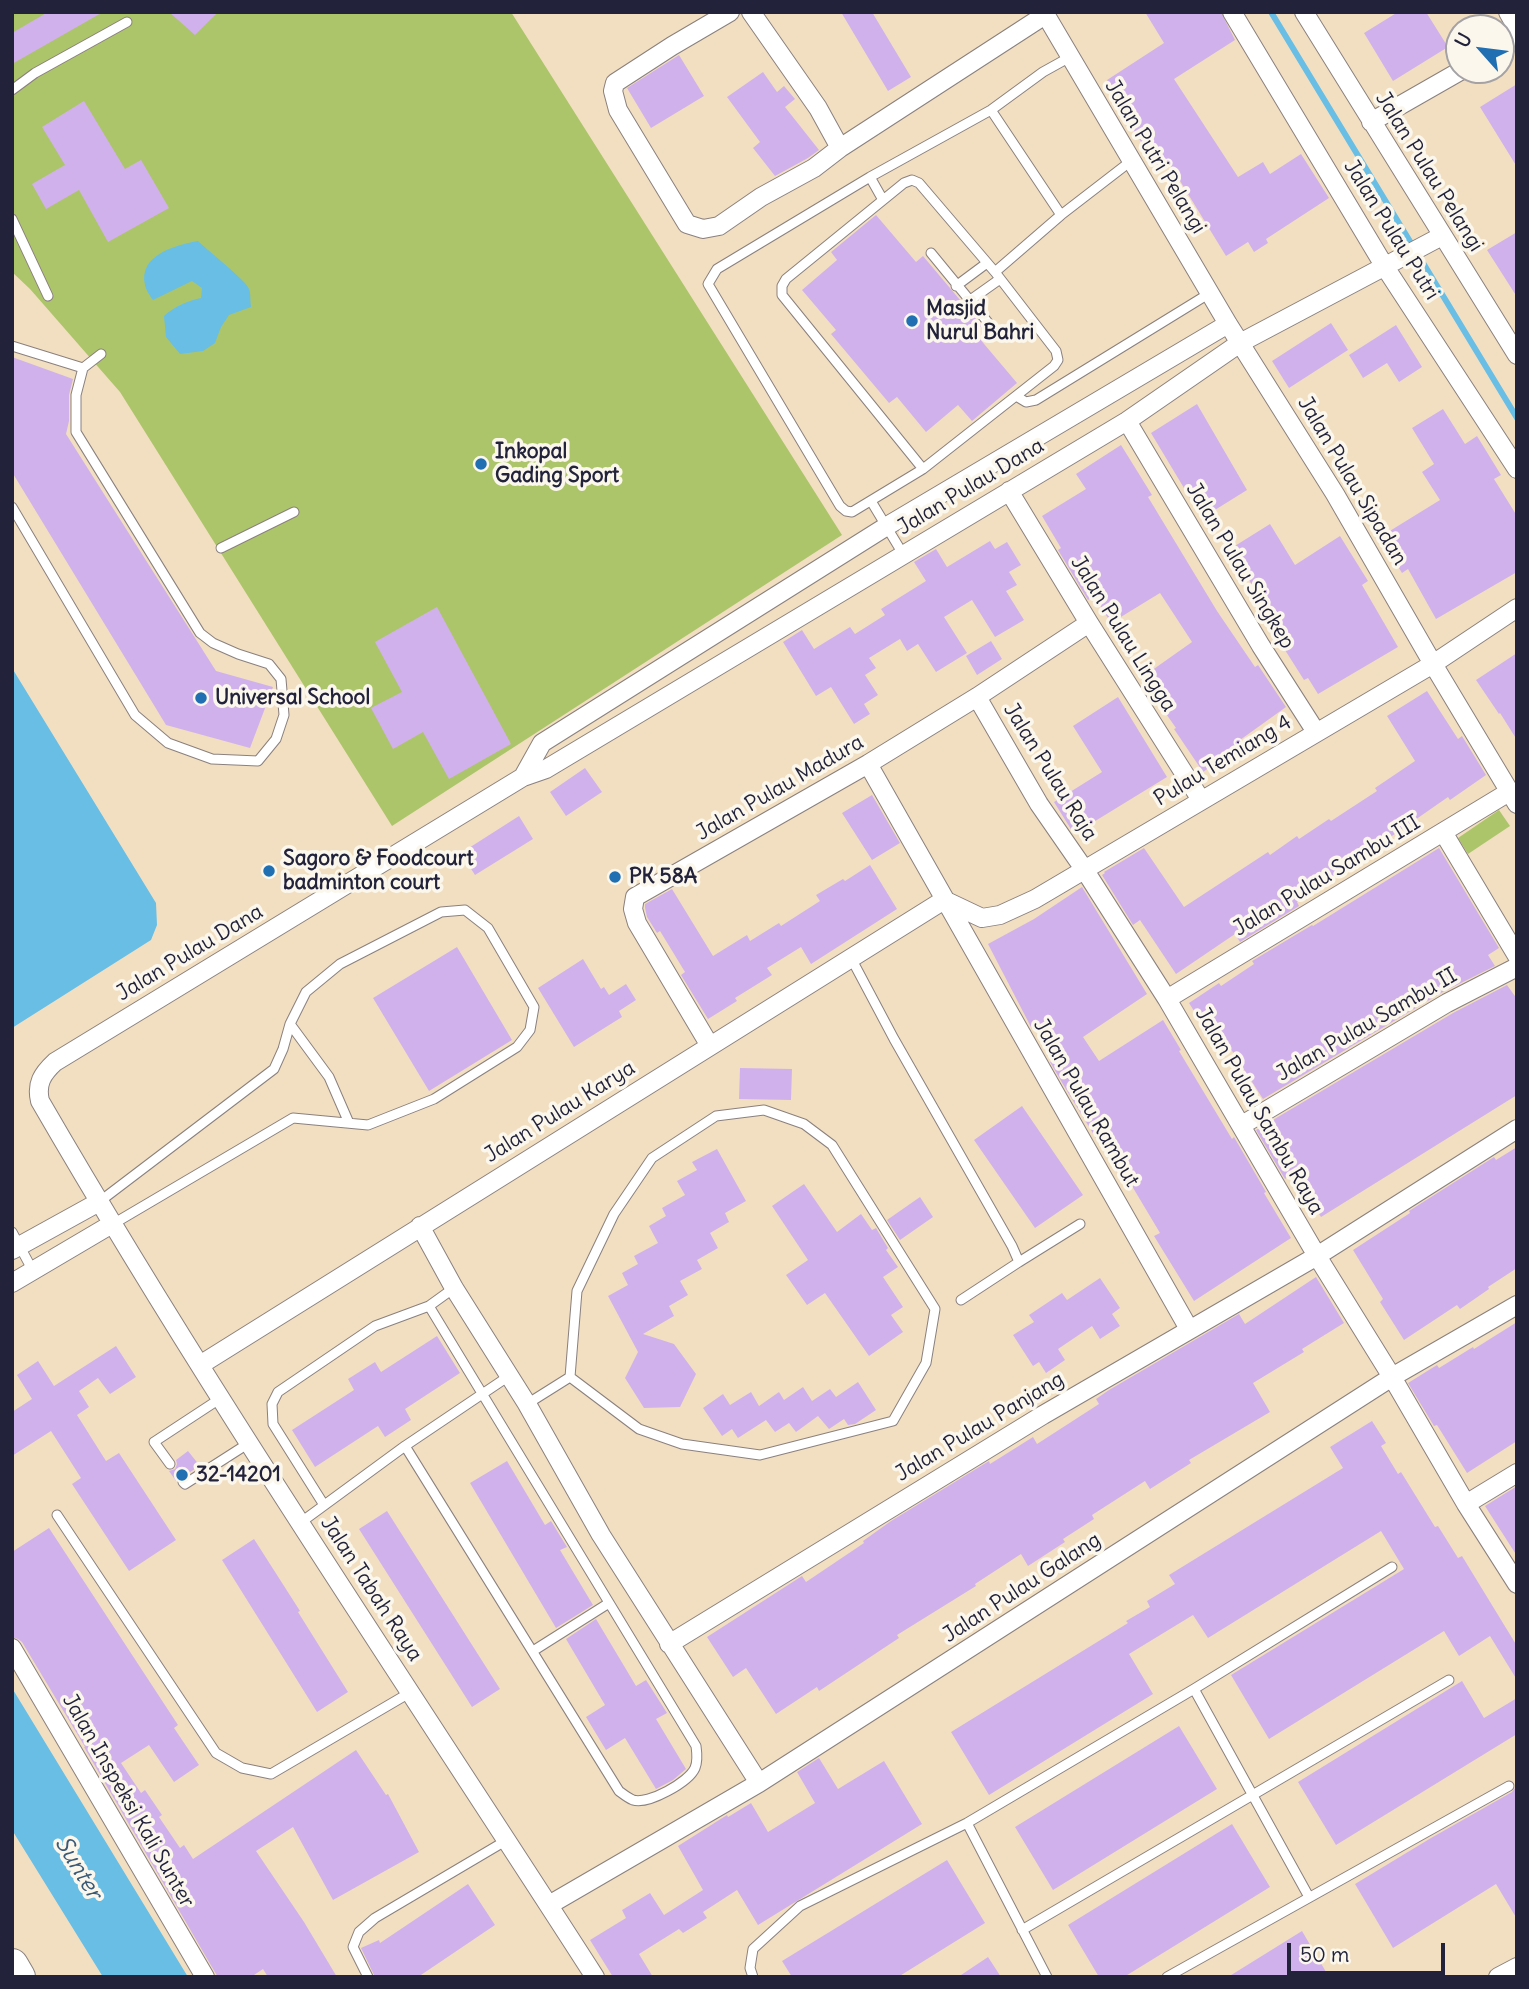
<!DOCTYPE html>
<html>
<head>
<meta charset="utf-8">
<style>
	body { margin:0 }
	#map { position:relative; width:1529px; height:1989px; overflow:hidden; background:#f2dfc1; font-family:Delius,sans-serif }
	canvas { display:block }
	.frame { position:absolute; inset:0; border:14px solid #22223b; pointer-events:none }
	.north { position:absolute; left:1445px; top:14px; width:70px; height:70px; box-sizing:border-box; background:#fbf7ec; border:2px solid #a4a2a5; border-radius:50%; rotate:298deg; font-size:19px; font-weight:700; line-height:28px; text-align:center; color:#22223b }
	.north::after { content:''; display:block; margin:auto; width:24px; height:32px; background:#1f6fb2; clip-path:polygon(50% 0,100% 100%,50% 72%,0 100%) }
	.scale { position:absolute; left:1287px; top:1943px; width:158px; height:32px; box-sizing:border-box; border:4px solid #22223b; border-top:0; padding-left:9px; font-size:21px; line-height:24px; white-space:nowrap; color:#22223b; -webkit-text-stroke:5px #fbf7ec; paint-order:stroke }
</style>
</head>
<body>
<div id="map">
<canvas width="1529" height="1989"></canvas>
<div class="frame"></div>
<div class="north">U</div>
<div class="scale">50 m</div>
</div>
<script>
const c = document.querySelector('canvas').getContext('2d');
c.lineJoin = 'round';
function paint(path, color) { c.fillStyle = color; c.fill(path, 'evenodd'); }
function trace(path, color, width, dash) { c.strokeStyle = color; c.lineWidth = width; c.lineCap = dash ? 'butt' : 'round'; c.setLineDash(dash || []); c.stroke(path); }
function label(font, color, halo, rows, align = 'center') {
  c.font = font + ' Delius,sans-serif'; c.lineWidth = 7; c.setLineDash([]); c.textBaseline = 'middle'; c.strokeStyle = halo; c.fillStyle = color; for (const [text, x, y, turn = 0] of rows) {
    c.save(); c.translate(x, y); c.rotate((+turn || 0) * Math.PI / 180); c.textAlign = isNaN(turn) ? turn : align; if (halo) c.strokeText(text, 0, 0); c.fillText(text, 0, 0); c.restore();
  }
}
paint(new Path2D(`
	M12,12h499l331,523 -450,291 -272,-434 -90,-103 -18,-17z
	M1499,810l11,16 -42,28 -10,-16z`), '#adc56a');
paint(new Path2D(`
	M198,241c9,9 49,40 51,48 2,5 1,12 2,18l-22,8 -8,12 -6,16 -12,8 -23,3 -14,-17 -2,-21c11,-10 23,-15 37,-18l1,-10 -10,-7 -39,19c-3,-4 -7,-10 -8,-15 -7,-30 31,-40 53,-44z
	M12,668l144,235 1,22 -6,15 -139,88z
	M12,1688l176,289h-85l-91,-147z`), '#68bee5');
trace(new Path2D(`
	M1271,12l246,406`), '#68bee5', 6);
paint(new Path2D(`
	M48,12h55l-91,52v-31z
	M169,12h49l-23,23z
	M841,12h31l39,65 -23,14z
	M1145,12h76l14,28 -61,39 64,98 25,-15 7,12 31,-20 28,44 -63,41 2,4 -14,9 -6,-10 -22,14 -57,-93 -10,7 -26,-41 3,-2 -29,-47 57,-37z
	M1398,12h28l22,35 -55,34 -29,-48z
	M679,55l25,41 -53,32 -24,-40z
	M763,72l14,20 7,-6 11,13 -10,8 34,43 -11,8 -33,18 -22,-28 7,-6 -33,-45z
	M1517,84v83l-37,-60z
	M84,101l41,68 16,-9 28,48 -61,34 -29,-52 -33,19 -14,-25 33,-19 -23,-38z
	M876,215l40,47 7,-6 48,57 11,13 -8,6 43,51 -45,38 -14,-16 -32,27 -29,-35 -8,6 -58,-69 5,-4 -34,-40 35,-30 -6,-8z
	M1517,232v65l-30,-47z
	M1331,323l17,27 -59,38 -17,-27z
	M1396,325l26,42 -23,15 -12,-19 -24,15 -14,-23z
	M12,357l61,22 -4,16v26l-3,13 150,237 57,16 -23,61 -84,-23 -154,-253z
	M1197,404l50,86 -45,28 -51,-85z
	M1443,409l22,35 12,-8 24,39 -7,4 23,37v56l-81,47 -28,-50 -6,4 -22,-36 60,-37 -18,-28 12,-8 -22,-36z
	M1121,445l31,50 -4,2 69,114 38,56 3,-2 28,42 -46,33 2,4 -39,28 -29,-43 2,-1 -35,-50 51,-36 -32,-49 -49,30 -17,-27 -6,4 -30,-50 3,-2 -19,-32 44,-27 -10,-15z
	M1270,524l25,41 45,-29 28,45 -6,4 36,62 -80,47 -10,-16 -4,2 -19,-30 5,-3 -36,-62h-2l-22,-36z
	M990,541l5,8 12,-7 14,23 -12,7 8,13 -11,6 18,29 -29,17 -23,-37 -28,17 23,36 -31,19 -18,-28 -11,7 -7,-12 -31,19 7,10 -11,7 13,20 -14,9 6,10 -16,10 -23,-37 -15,9 -33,-54 19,-12 12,19 36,-22 5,7 30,-19 -4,-6 45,-28 -12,-19 22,-13 11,18z
	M437,607l74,137 -62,35 -26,-47 -30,17 -22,-41 31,-16 -27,-50z
	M991,641l11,18 -25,16 -11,-19z
	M1517,653v87l-17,-27 -1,1 -23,-34z
	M1427,691l31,48 4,-3 24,39 -36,25 -2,-3 -151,105 2,4 -59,36 -5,-8 -59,40 -36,-54 -7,5 -31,-50 3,-2 -1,-1 40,-24 40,59 84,-55 2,3 27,-19 2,3 30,-20 2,2 46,-30 -2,-3 40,-27 -28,-45z
	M1118,697l49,80 -93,57 -20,-32 48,-30 -29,-46z
	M585,768l17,24 -36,24 -16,-24z
	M872,795l28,48 -28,17 -30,-47z
	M519,816l14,23 -58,36 -14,-22z
	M1439,848l60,100 -11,7 7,11 -54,27 -178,106 -38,-59 -9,6 -27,-43 30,-20 2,3 33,-22 -2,-3 60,-36 1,1z
	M870,865l27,44 -86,55 -10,-17 -34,21 5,7 -37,23 2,3 -29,18 -27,-44 4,-3 -25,-41 -3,2 -10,-16 -2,-9v-4l27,-15 41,67 34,-21 3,6 29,-18 2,3 39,-25 -4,-6 27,-16 2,2z
	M1082,887l65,107 -64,43 16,24 64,-41 18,30 -2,1 53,88 2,-2 32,55 -2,1 27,45 -97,63 -40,-65 6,-3 -31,-52 -5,3 -60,-98 -14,-24 3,-2 -18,-33 -3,2 -44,-85 46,-25z
	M457,947l55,93 -83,51 -56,-93z
	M583,959l18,30 3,-2 5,8 17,-11 10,16 -17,11 3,6 -48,30 -36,-59z
	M1507,985l10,14v96l-196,122 -28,-43 -8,5 -29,-49 197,-117z
	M740,1068l52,1 -1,31 -52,-1z
	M1022,1106l61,89 -48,33 -61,-88z
	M1517,1147v121l-29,19 1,2 -29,20 -3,-4 -53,35 -24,-38 3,-3 -30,-49 57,-37 -1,-2 85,-54 2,3z
	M717,1149l29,52 -21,12 4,9 -19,11 8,15 -21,12 5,9 -22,12 8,14 -19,11 5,10 -31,18 31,10 22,30 -16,33 -36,1 -19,-30 13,-26 -30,-56 20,-11 -6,-12 16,-9 -4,-8 24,-13 -9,-17 17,-10 -4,-8 23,-13 -8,-14 20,-11 -5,-8z
	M804,1184l33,48 24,-18 11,16 4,-2 12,20 -2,2 12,17 -15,10 20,30 -12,8 12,17 -34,24 -44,-63 -18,12 -21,-30 22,-15 -36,-54z
	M920,1197l13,20 -33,23 -13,-20z
	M1316,1277l28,46 -42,26 2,3 -51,31 17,29 -81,48 2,3 -41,26 -5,-8 -53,34 2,4 -31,20 2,3 -37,24 -7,-12 -46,30 1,2 -79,49 2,3 -80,53 -2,-4 -41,27 -30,-46 -13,9 -26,-40 95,-61 4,6 58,-39 -1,-2 28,-20 98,-60 1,3 43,-27 4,7 62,-40 -3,-5 13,-9 130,-76 6,10z
	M1100,1278l20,30 -8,6 8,12 -20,13 -8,-13 -34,23 7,11 -19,13 -7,-11 -6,4 -20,-31 21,-13 -5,-7 33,-22 5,7z
	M1517,1322v119l-50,32 -30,-48 -3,1 -26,-43 29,-18 2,3 34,-21 1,2z
	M437,1336l23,37 -55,36 6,11 -26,17 -7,-11 -63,41 -23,-37 62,-40 -6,-11 27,-17 6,10z
	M116,1346l20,31 -26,17 -12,-16 -19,13 10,16 -12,8 29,46 13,-8 57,87 -47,31 -57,-87 9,-6 -30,-47 -39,25v-44l20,-13 -15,-24 21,-14 16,25z
	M858,1382l18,28 -21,14 -7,1 -4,-6 -15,10 -11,-13 -22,16 -7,-9 -14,9 -9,-12 -28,18 -6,-9 -10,7 -19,-28 20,-14 7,11 21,-13 8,14 20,-14 5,8 19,-13 9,14 18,-12 6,8z
	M1372,1421l14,22 -5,3 17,28 3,-2 34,55 3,-1 20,32 4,-2 55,90v34l-27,-44 -31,20 -15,-25 -175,108 -38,-64 173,-106 -23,-38 -173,107 -15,-23 -64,39 24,40 -164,101 -38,-63 177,-109 -2,-2 24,-14 -3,-6 28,-17 -6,-9 174,-107 -13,-21z
	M188,1451l12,15 -15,9 -6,2 -3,4 -7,-10 6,-2 2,-5 -1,-4z
	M507,1461l38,64 6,-4 16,26 -7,3 33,55 -37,23 -86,-145z
	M1517,1486v70l-32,-50z
	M387,1511l113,178 -28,18 -113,-178z
	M49,1528l129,197 -4,3 25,37 -25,17 -25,-37 -28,18 20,30 4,-3 17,25 -3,2 21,31 4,-3 9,14 163,-109 30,45 2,-1 31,58 -86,48 -40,-73 -37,24 48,71 33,55h-69l-5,-8 -12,8h-33l-2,-3 -132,-227h1l-63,-105 -4,-3 -6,-2v-85z
	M254,1539l46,72 -2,1 50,80 -31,20 -95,-152z
	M596,1619l40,67 10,-6 21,33 -11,6 30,50 -13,11 -17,9 -31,-51 -19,12 -20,-33 19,-12 -39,-66z
	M1462,1681l22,37 33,-20v36l-181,111 -38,-63z
	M1179,1726l38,63 -164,101 -38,-63z
	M819,1758l19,31 46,-28 38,63 -164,101 -21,-35 -34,22 4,6 -24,15 -4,-4 -40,25 14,23h-40l-23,-37 36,-22 -4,-8 28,-17 14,22 39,-25 -25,-44 49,-31 1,2 23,-14 17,29 47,-29 -18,-31z
	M1517,1785v134l-21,-35 -103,64 -38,-64 76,-46 81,-46z
	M1232,1824l38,63 -146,90h-25l-31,-52z
	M947,1860l38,63 -87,54h-106l-10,-16z
	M468,1884l27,41 -77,52h-43l-14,-29 18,-8 1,3z
	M1302,1931l27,46h-101z
	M988,1957l13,20h-43z`), '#d1b1eb');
const lane = new Path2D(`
	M12,90l23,-17 92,-51
	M991,110l70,105
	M870,177l13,23
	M12,219l36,77
	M931,253l64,78
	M995,272l66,-57 70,-54
	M956,286l31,-23
	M969,301l31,-22
	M12,346l71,22
	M1016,396l10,6 10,-2 174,-107
	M923,469l-141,-174v-9l4,-7 118,-96 8,-3 7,3 76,89 61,79 2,9 -4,6 -131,103 -71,43 -6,-1 -6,-5 -132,-222 9,-15 153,-92 121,-67 52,-38 27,-15
	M871,501l32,53
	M12,507l123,208 33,28 44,16 46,2 18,-22 8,-24 -3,-36 -12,-15 -31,-10 -25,-11 -13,-10 -124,-201v-37l7,-27 18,-14
	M221,548l73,-36
	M851,958l43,81 118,207 7,16 -58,38
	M290,1024l39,53 20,46
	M764,1110l40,14 28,21 103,164 -9,54 -33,58 -133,34 -78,-11 -43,-15 -69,-52 7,-86 37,-77 38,-56 64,-42z
	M99,1202l175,-133 9,-20 7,-25 16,-32 34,-28 101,-52 24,-2 23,18 46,79 -4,23 -13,17 -83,52 -66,26 -75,-7 -180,106
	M12,1232l21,39
	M1019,1262l61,-38
	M429,1306l25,-18
	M527,1404l43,-27
	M170,1464l-16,-22 67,-44
	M183,1482l2,2 64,-41
	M324,1505l-51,-81 -1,-20 6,-12 97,-66 54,-20 267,440c1,7 2,15 -1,22 -6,14 -47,37 -62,32 -5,-2 -10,-6 -14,-9l-214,-345
	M57,1515l159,238 26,15 29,6 140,-82
	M300,1523l105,-77 104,-70
	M533,1651l76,-48
	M1194,1689l115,208
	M967,1823l80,154
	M1022,1930l427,-250
	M368,1977l-15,-30 6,-15 16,-14 132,-78
	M753,1977l-3,-9 3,-19 47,-43 167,-83 227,-134 198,-122
	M1167,1977l342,-191`);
const street = new Path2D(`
	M730,12l-58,34 -57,37 -2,8 5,19 69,114 16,5 16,-3 42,-29 53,-29 26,-20 205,-133
	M751,12l67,96 22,40
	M1044,12l184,312 107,170 98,170 84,140
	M1232,12l153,255 132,202
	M1304,12l213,343
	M1508,12l9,16
	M1501,48l16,-9
	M1371,122l91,-52
	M1127,421l134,225 55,86
	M1009,491l80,132 112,177
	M977,697l62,107 45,65 83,130 150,257 75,121 74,127 51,80
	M868,764l321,565
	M523,777l19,-34 345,-217 341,-202
	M1443,832l74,124
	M944,900l38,18 18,-3 35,-16 398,-235 84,-56
	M1167,999l342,-207
	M710,1046l-73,-123 -4,-14 2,-12 233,-133 109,-67 112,-74
	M1242,1125l205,-122 70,-36
	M420,1226l34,62 73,116 74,131 158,248
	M12,1250l87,-48
	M12,1283l100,-59
	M200,1365l744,-465
	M1466,1504l51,-31
	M669,1644l374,-229 274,-159 200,-127
	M12,1648l193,329
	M549,1905l210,-122 633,-406 125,-72
	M595,1977c-187,-291 -382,-577 -555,-876 -4,-17 2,-27 15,-39l468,-285 23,-8 581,-348 113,-78 202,-107
	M1498,1977l19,-10`);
const highway = new Path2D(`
	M12,1965l7,12`);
trace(lane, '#8a807e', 11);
trace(street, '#8a807e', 20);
trace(highway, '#8a807e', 34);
trace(lane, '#fff', 9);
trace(street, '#fff', 18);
trace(highway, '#fff', 32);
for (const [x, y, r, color] of [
	[912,321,7,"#1f6fb2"],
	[481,464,7,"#1f6fb2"],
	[201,698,7,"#1f6fb2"],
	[269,871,7,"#1f6fb2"],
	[615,877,7,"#1f6fb2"],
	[182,1475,7,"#1f6fb2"]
]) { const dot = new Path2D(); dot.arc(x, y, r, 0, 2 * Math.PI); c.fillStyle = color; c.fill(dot); trace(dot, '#fbf7ec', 2.5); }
label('21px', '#22223b', '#fbf7ec', [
	["Jalan Putri Pelangi",1155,157,59],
	["Jalan Pulau Pelangi",1429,172,58],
	["Jalan Pulau Putri",1391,230,58],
	["Jalan Pulau Sipadan",1352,481,59],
	["Jalan Pulau Dana",971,487,-31],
	["Jalan Pulau Singkep",1240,566,59],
	["Jalan Pulau Lingga",1123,634,58],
	["Pulau Temiang 4",1223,761,-31],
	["Jalan Pulau Raja",1050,772,58],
	["Jalan Pulau Madura",780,788,-30],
	["Jalan Pulau Sambu III",1327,876,-31],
	["Jalan Pulau Dana",190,953,-31],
	["Jalan Pulau Sambu II",1367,1025,-30],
	["Jalan Pulau Rambut",1086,1103,60],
	["Jalan Pulau Sambu Raya",1259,1111,60],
	["Jalan Pulau Karya",560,1112,-32],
	["Jalan Pulau Panjang",980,1427,-31],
	["Jalan Pulau Galang",1022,1588,-33],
	["Jalan Tabah Raya",371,1589,57],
	["Jalan Inspeksi Kali Sunter",128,1801,60]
]);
label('bold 21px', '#22223b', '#fbf7ec', [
	["Masjid",926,309],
	["Nurul Bahri",926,333],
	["Inkopal",495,452],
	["Gading Sport",495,476],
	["Universal School",215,698],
	["Sagoro & Foodcourt",283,859],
	["badminton court",283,883],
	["PK 58A",629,877],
	["32-14201",196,1475]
], 'left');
label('italic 23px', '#3a5976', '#fbf7ec', [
	["Sunter",78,1868,59]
]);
</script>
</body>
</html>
